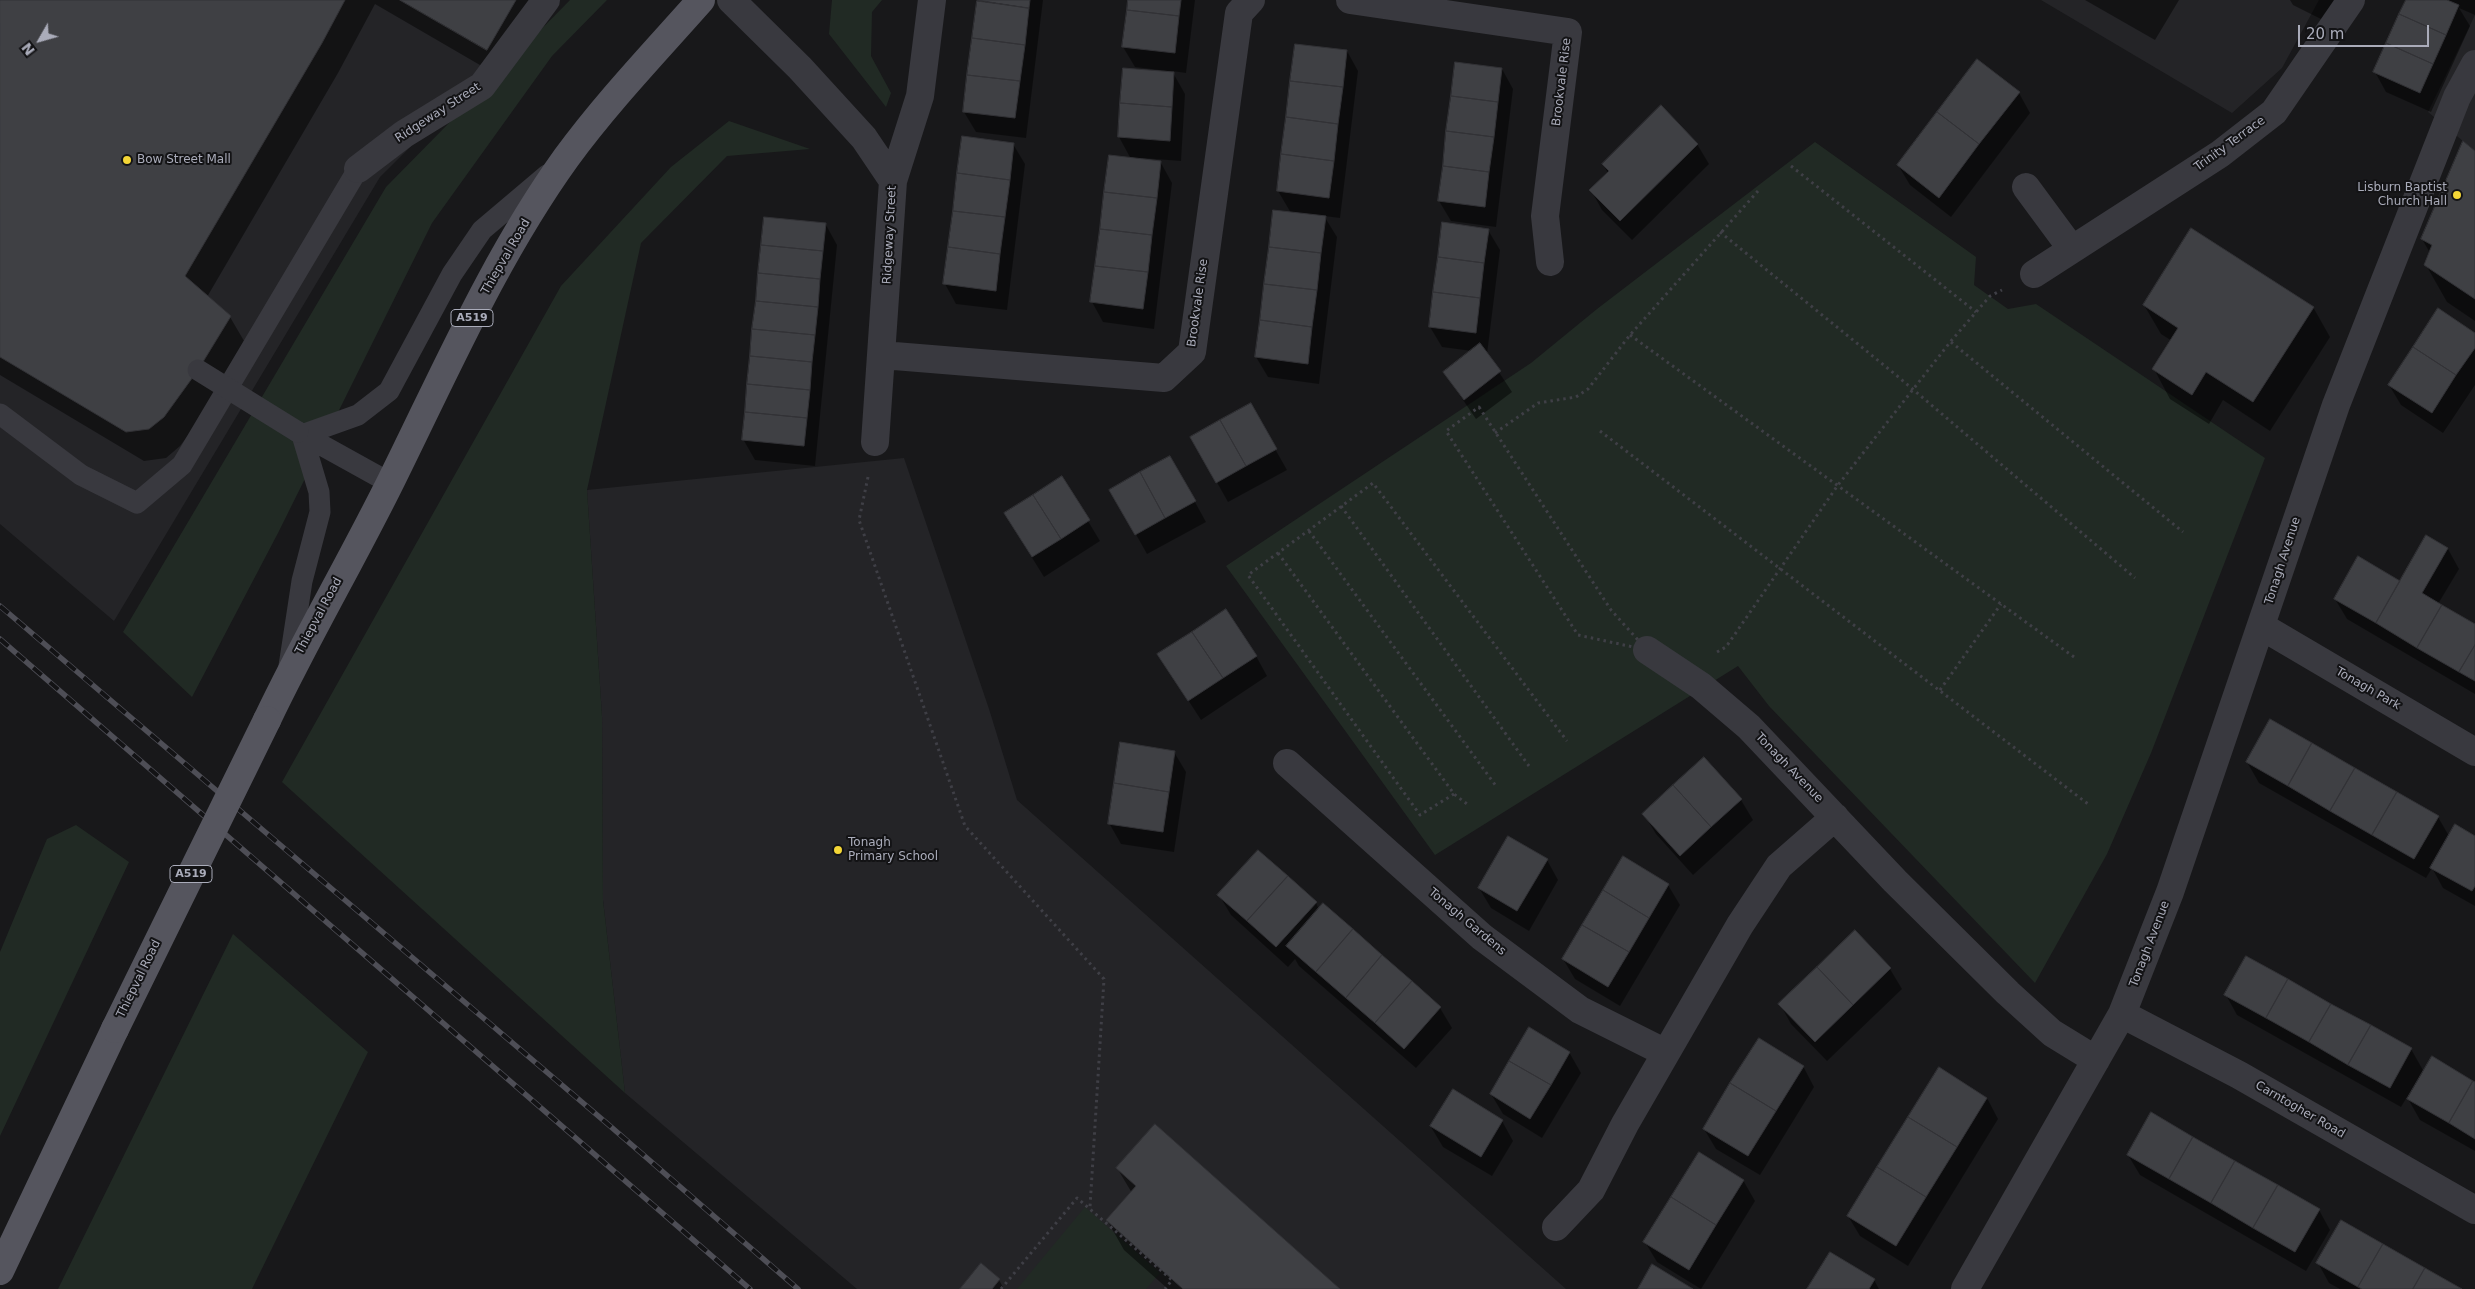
<!DOCTYPE html>
<html>
<head>
<meta charset="utf-8">
<style>
	body { margin:0 }
	#map { position:relative; width:2475px; height:1289px; overflow:hidden; background:#18181a; font-family:"DejaVu Sans",sans-serif }
	canvas { display:block }
	.north { position:absolute; left:15px; top:15px; width:50px; height:50px; -webkit-text-stroke:4px #131315; paint-order:stroke; rotate:232deg; font-size:14px; font-weight:700; line-height:20px; text-align:center; color:#aaacba }
	.north::after { content:''; display:block; margin:auto; width:18px; height:22px; background:#aaacba; clip-path:polygon(50% 0,100% 100%,50% 72%,0 100%) }
	.scale { position:absolute; left:2298px; top:25px; width:131px; height:22px; box-sizing:border-box; border:2px solid #aaacba; border-top:0; padding-left:6px; font-size:15px; line-height:18px; white-space:nowrap; color:#aaacba; -webkit-text-stroke:4px #131315; paint-order:stroke }
</style>
</head>
<body>
<div id="map">
<canvas width="2475" height="1289"></canvas>
<div class="north">N</div>
<div class="scale">20 m</div>
</div>
<script>
const c = document.querySelector('canvas').getContext('2d');
c.lineJoin = 'round';
function paint(path, color) { c.fillStyle = color; c.fill(path, 'evenodd'); }
function trace(path, color, width, dash) { c.strokeStyle = color; c.lineWidth = width; c.lineCap = dash ? 'butt' : 'round'; c.setLineDash(dash || []); c.stroke(path); }
function label(font, color, halo, rows, align = 'center') {
  c.font = font + ' "DejaVu Sans",sans-serif'; c.lineWidth = 4; c.setLineDash([]); c.textBaseline = 'middle'; c.strokeStyle = halo; c.fillStyle = color; for (const [text, x, y, turn = 0] of rows) {
    c.save(); c.translate(x, y); c.rotate((+turn || 0) * Math.PI / 180); c.textAlign = isNaN(turn) ? turn : align; if (halo) c.strokeText(text, 0, 0); c.fillText(text, 0, 0); c.restore();
  }
}
paint(new Path2D(`
	M0,0h558l-178,177 -266,444 -114,-97z
	M2041,0h278l-37,68 -50,45z
	M2475,15v136l-47,-39z
	M904,458l85,251 28,91 549,489h-709l-232,-196 -22,-193 -1,-184 -15,-226z`), '#242427');
paint(new Path2D(`
	M570,0h37l-55,56 -120,167 -154,310 -86,164 -69,-65 263,-445z
	M832,0h50l-10,12 -1,44 20,37 -5,14 -57,-73z
	M729,121l81,28 -83,7 -86,87 -54,247 15,226 1,184 22,193 -343,-311 279,-496 110,-119z
	M1815,142l161,115 -2,28 34,24 28,-5 229,154 -114,295 -44,101 -72,129 -266,-277 -31,-40 -303,189 -209,-289 305,-203 66,-54z
	M76,825l53,37 -129,274v-184l47,-113z
	M233,934l135,118 -116,237h-194z
	M1085,1207l75,66 -14,16h-129z`), '#212a24');
paint(new Path2D(`
	M0,0h550l-46,79 -129,-75 -37,69 -131,224 23,20 17,29 -32,54 -35,46 -14,12 -22,3 -144,-86z
	M978,0h65l-17,138 -50,-6 -12,-20z
	M1129,0h66l-9,73 -14,-2 13,23 -4,67 -39,-3v2l19,3 11,20 -18,146 -51,-7 -11,-20 39,-143 -12,-22 5,-68 42,4 1,-2 -32,-4 -12,-20z
	M2085,0h94l-24,40z
	M2290,0h62l-15,27 -44,-22z
	M2407,0h68v15l-16,-7 11,18 -39,86 -45,-20 -11,-20z
	M1347,51l11,20 -18,147 -16,-2 13,21 -18,147 -51,-7 -12,-20 35,-144 -13,-22z
	M1502,69l11,20 -17,138 -45,-6 -12,-20z
	M2019,93l11,20 -79,104 -41,-32 -12,-20z
	M1013,144l12,20 -18,146 -51,-6 -11,-20z
	M1697,144l12,20 -77,76 -30,-30 -11,-20 17,-17 -5,-9z
	M2475,152v169l-28,-19 -21,-37 4,-12 -8,-14z
	M826,225l11,20 -22,221 -60,-6 -12,-21z
	M1488,230l12,20 -13,104 25,38 -36,27 -32,-47 28,-21 -30,-4 -12,-20z
	M2144,305l169,2 17,30 -60,94 -47,-31 -14,24 -39,-25 -16,-30 18,-28 -11,-7z
	M2475,334v51l-32,48 -42,-28 -12,-20z
	M1250,405l37,65 -59,32 -36,-64z
	M1170,457l36,65 -59,32 -36,-64z
	M1062,478l38,63 -56,36 -39,-63z
	M2448,549l11,20 -21,35 37,21v69l-128,-75 -12,-20 65,-17z
	M1159,655l97,1 11,20 -66,44z
	M1174,752l12,20 -12,80 -53,-8 -12,-21z
	M2247,762l191,55 11,19 26,2v68l-32,-18 -11,-20 -6,10 -167,-95z
	M1741,800l12,20 -60,55 -37,-41 -12,-20z
	M1624,858l44,27 12,20 -60,101 -45,-27 -12,-20z
	M1547,860l11,20 -29,51 -38,-23 -12,-20z
	M1219,895l97,8 3,7 4,-5 117,103 12,20 -36,40 -117,-102 -4,-7 -7,8 -57,-52z
	M2246,958l165,91 13,23 51,11v68l-55,-31 -13,-23 -6,10 -164,-92 -11,-20z
	M1890,969l12,20 -75,72 -36,-37 -11,-20z
	M1569,1052l12,21 -39,65 -39,-24 -12,-20z
	M1803,1066l11,21 -54,88 -44,-26 -12,-20z
	M1987,1098l11,21 -90,147 -48,-30 -12,-20z
	M1502,1121l11,20 -21,35 -49,-29 -12,-20z
	M2128,1155l191,55 11,20 -24,41 -166,-96z
	M1117,1168l221,121h-170l-44,-39 -17,-30 25,-27z
	M1743,1180l12,21 -54,88 -44,-27 -12,-20z
	M2318,1263l141,26h-119l-11,-6z
	M999,1280l5,9h-43z
	M1874,1280l5,9h-70z`), '#0007');
const building = new Path2D(`
	M0,0h345l-23,43 -137,233 46,40 -33,54 -34,47 -15,12 -23,3 -126,-75z
	M400,0h116l-29,50z
	M977,0h53l-1,8z
	M1128,0h53l-2,16 -52,-6z
	M2406,0h41l12,5 -13,30 -47,-21z
	M977,1l52,7 -4,37 -53,-7z
	M1127,10l52,6 -4,37 -53,-6z
	M2399,14l47,21 -13,29 -47,-21z
	M972,38l53,7 -5,36 -53,-6z
	M2386,43l47,21 -13,29 -47,-21z
	M1295,44l52,6 -4,37 -53,-6z
	M1977,59l43,33 -41,52 -42,-32z
	M1455,62l47,6 -4,34 -47,-6z
	M1123,68l51,4 -2,35 -52,-4z
	M967,75l53,6 -5,37 -52,-6z
	M1290,81l53,6 -5,37 -52,-7z
	M1451,96l47,6 -4,35 -48,-6z
	M1120,103l52,4 -2,34 -52,-4z
	M1661,105l37,39 -78,77 -31,-31 20,-19 -7,-7z
	M1937,112l42,32 -40,54 -42,-33z
	M1286,117l52,7 -4,37 -53,-7z
	M1446,131l48,6 -5,35 -46,-6z
	M962,136l52,7 -4,37 -53,-7z
	M2463,141l12,10v148l-51,-34 8,-20 -11,-6z
	M1281,154l53,7 -5,37 -52,-7z
	M1109,155l52,6 -4,37 -53,-6z
	M1443,166l46,6 -4,35 -47,-6z
	M957,173l53,7 -5,37 -52,-6z
	M1104,192l53,6 -5,37 -52,-6z
	M1273,210l53,6 -5,37 -52,-6z
	M953,211l52,6 -5,37 -52,-7z
	M764,217l62,6 -3,28 -62,-6z
	M1442,222l47,7 -5,34 -46,-6z
	M2191,228l123,79 -61,95 -47,-30 -14,23 -40,-26 26,-41 -35,-23z
	M1100,229l52,6 -4,37 -53,-6z
	M761,245l62,6 -3,28 -62,-6z
	M948,247l52,7 -4,37 -53,-7z
	M1269,247l52,6 -4,37 -53,-6z
	M1438,257l46,6 -4,35 -47,-6z
	M1095,266l53,6 -5,37 -53,-7z
	M758,273l62,6 -2,28 -62,-6z
	M1264,284l53,6 -5,37 -52,-7z
	M1433,292l47,6 -4,35 -47,-6z
	M756,301l62,6 -3,28 -63,-6z
	M2438,308l37,25v15l-19,27 -43,-28z
	M1260,320l52,7 -4,37 -53,-7z
	M752,329l63,6 -3,27 -62,-6z
	M1480,343l21,28 -37,29 -21,-28z
	M2413,347l43,28 -24,38 -44,-28z
	M750,356l62,6 -2,28 -63,-6z
	M747,384l63,6 -3,28 -62,-6z
	M1251,403l26,46 -31,17 -26,-46z
	M745,412l62,6 -3,28 -62,-6z
	M1220,420l26,46 -30,17 -26,-46z
	M1170,456l26,45 -31,17 -25,-46z
	M1140,472l25,46 -30,17 -26,-45z
	M1062,476l28,44 -29,19 -28,-44z
	M1033,495l28,44 -29,18 -28,-44z
	M2426,535l22,13 -26,45 20,12 -25,43 -41,-25z
	M2358,556l42,25 -24,42 -42,-24z
	M2442,605l33,19v21l-16,27 -42,-24z
	M1226,609l31,47 -34,22 -31,-46z
	M1192,632l31,46 -35,23 -31,-47z
	M2475,645v36l-16,-9z
	M2270,719l42,24 -24,43 -42,-24z
	M1120,742l55,9 -6,41 -55,-9z
	M2312,743l43,25 -25,43 -42,-25z
	M1704,757l38,42 -31,28 -38,-42z
	M2355,768l42,24 -25,43 -42,-24z
	M1114,783l55,9 -6,40 -55,-8z
	M1673,785l38,42 -31,29 -38,-42z
	M2397,792l42,24 -25,43 -42,-24z
	M2455,824l20,12v50l-3,5 -42,-23z
	M1508,836l40,23 -31,52 -39,-23z
	M1258,850l30,26 -41,45 -30,-26z
	M1623,856l46,28 -20,34 -46,-28z
	M1288,876l29,26 -41,45 -29,-26z
	M1603,890l46,28 -20,34 -47,-27z
	M1323,903l30,26 -37,43 -30,-26z
	M1582,925l47,27 -21,35 -46,-28z
	M1353,929l29,26 -36,43 -30,-26z
	M1855,930l36,38 -38,37 -36,-38z
	M1382,955l30,26 -37,42 -29,-25z
	M2246,956l42,23 -22,39 -42,-23z
	M1817,967l36,38 -38,37 -37,-38z
	M2288,979l43,25 -22,38 -43,-24z
	M1412,981l29,26 -37,42 -29,-26z
	M2331,1004l40,21 -23,40 -39,-23z
	M2371,1025l41,23 -22,40 -42,-23z
	M1529,1027l41,25 -19,33 -42,-24z
	M1759,1038l45,28 -28,45 -46,-28z
	M2432,1056l41,25 -24,42 -42,-24z
	M1509,1061l42,24 -21,34 -40,-25z
	M1939,1067l48,31 -30,49 -49,-30z
	M2473,1081l2,1v57l-26,-16z
	M1730,1083l46,28 -28,45 -45,-27z
	M1453,1089l50,31 -22,37 -51,-31z
	M2151,1112l42,25 -24,42 -42,-24z
	M1908,1117l49,30 -31,50 -49,-30z
	M1155,1124l185,165h-157l-77,-69 30,-34 -20,-18z
	M2193,1137l42,24 -24,42 -42,-24z
	M1699,1152l45,28 -28,45 -45,-28z
	M2235,1161l43,24 -25,43 -42,-25z
	M1877,1167l49,30 -30,49 -49,-30z
	M2278,1185l42,24 -25,43 -42,-24z
	M1671,1197l45,28 -27,45 -46,-28z
	M2341,1220l42,24 -25,43 -42,-24z
	M2383,1244l42,24 -12,21h-51l-4,-2z
	M1830,1252l45,27 -6,10h-62z
	M981,1263l19,16 -8,10h-32z
	M1652,1264l41,25h-55z
	M2425,1268l37,21h-49z`);
paint(building, '#3f4044');
trace(building, '#323236', 1);
trace(new Path2D(`
	M1791,166l185,146
	M1720,232l176,143 239,203
	M1630,335l444,322
	M1951,342l232,190
	M1479,407l132,203 36,40 -69,-15 -132,-204z
	M1600,431l488,373
	M1495,433l43,-30 38,-6 12,-8 42,-54 128,-144
	M868,477l-9,43 106,306 139,153 -14,228
	M1341,506l188,260
	M1309,531l187,255
	M1278,553l176,241 13,10
	M1717,652l9,-5 112,-162 113,-144 39,-45 12,-6
	M1940,690l61,-86
	M1454,794l-34,21 -172,-240 125,-92 194,258
	M1001,1289l76,-91 95,82 -7,9`), '#3f3f46', 3, [2.5, 4]);
trace(new Path2D(`
	M0,414l81,61 56,28 45,-38 176,-296
	M298,432l92,51
	M302,435l56,-20 31,-24 63,-117 30,-44 65,-55
	M289,666l13,-85 18,-69 -1,-20 -17,-57`), '#39393f', 21);
trace(new Path2D(`
	M731,0l69,68 64,70 29,43 -18,261
	M1350,0l218,32 -23,184 5,46
	M358,169l46,-35 78,-48 64,-86
	M893,181l27,-85 12,-96
	M2026,187l45,61
	M2034,274l186,-120 54,-42 77,-112
	M882,355l282,23 28,-26 47,-339 12,-13
	M2261,626l214,126
	M1647,650l54,36 48,41 146,154 113,112 44,40 44,27
	M1287,763l195,174 98,73 86,43
	M2122,1014l117,61 236,135
	M1556,1227l35,-37 34,-66 115,-199 39,-59 56,-49
	M1965,1289l157,-275 48,-122 166,-487 121,-308 18,-33`), '#39393f', 28);
trace(new Path2D(`
	M267,720c39,-82 85,-160 125,-241 54,-109 103,-222 174,-321 41,-56 89,-106 135,-158
	M0,1271l115,-242`), '#55555e', 28);
const rail = new Path2D(`
	M0,606l610,520 188,163
	M0,639l750,650`);
trace(rail, '#4e4e56', 5.5);
trace(rail, '#131315', 4, [11]);
trace(new Path2D(`
	M198,370l100,62`), '#39393f', 21);
trace(new Path2D(`
	M115,1029l152,-309`), '#55555e', 28);
for (const [x, y, r, color] of [
	[127,160,5,"#f4d636"],
	[2457,195,5,"#f4d636"],
	[838,850,5,"#f4d636"]
]) { const dot = new Path2D(); dot.arc(x, y, r, 0, 2 * Math.PI); c.fillStyle = color; c.fill(dot); trace(dot, '#131315', 2); }
for (const [x, y, w] of [
	[472,318,42],
	[191,874,42]
]) { const box = new Path2D(); box.roundRect(x - w / 2, y - 8.5, w, 17, 4); c.fillStyle = '#131315'; c.fill(box); trace(box, '#aaacba', 1); }
label('bold 11px', '#aaacba', null, [
	["A519",472,318],
	["A519",191,874]
]);
label('12px', '#aaacba', '#131315', [
	["Brookvale Rise",1562,82,-83],
	["Ridgeway Street",438,113,-33],
	["Trinity Terrace",2230,144,-36],
	["Ridgeway Street",890,235,-87],
	["Thiepval Road",506,257,-60],
	["Brookvale Rise",1198,303,-82],
	["Tonagh Avenue",2283,561,-72],
	["Thiepval Road",319,616,-62],
	["Tonagh Park",2368,689,30],
	["Tonagh Avenue",1789,768,46],
	["Tonagh Gardens",1467,922,40],
	["Tonagh Avenue",2150,944,-69],
	["Thiepval Road",139,979,-64],
	["Carntogher Road",2300,1110,30]
]);
label('12px', '#aaacba', '#131315', [
	["Bow Street Mall",137,160],
	["Lisburn Baptist",2447,188,"right"],
	["Church Hall",2447,202,"right"],
	["Tonagh",848,843],
	["Primary School",848,857]
], 'left');
</script>
</body>
</html>
